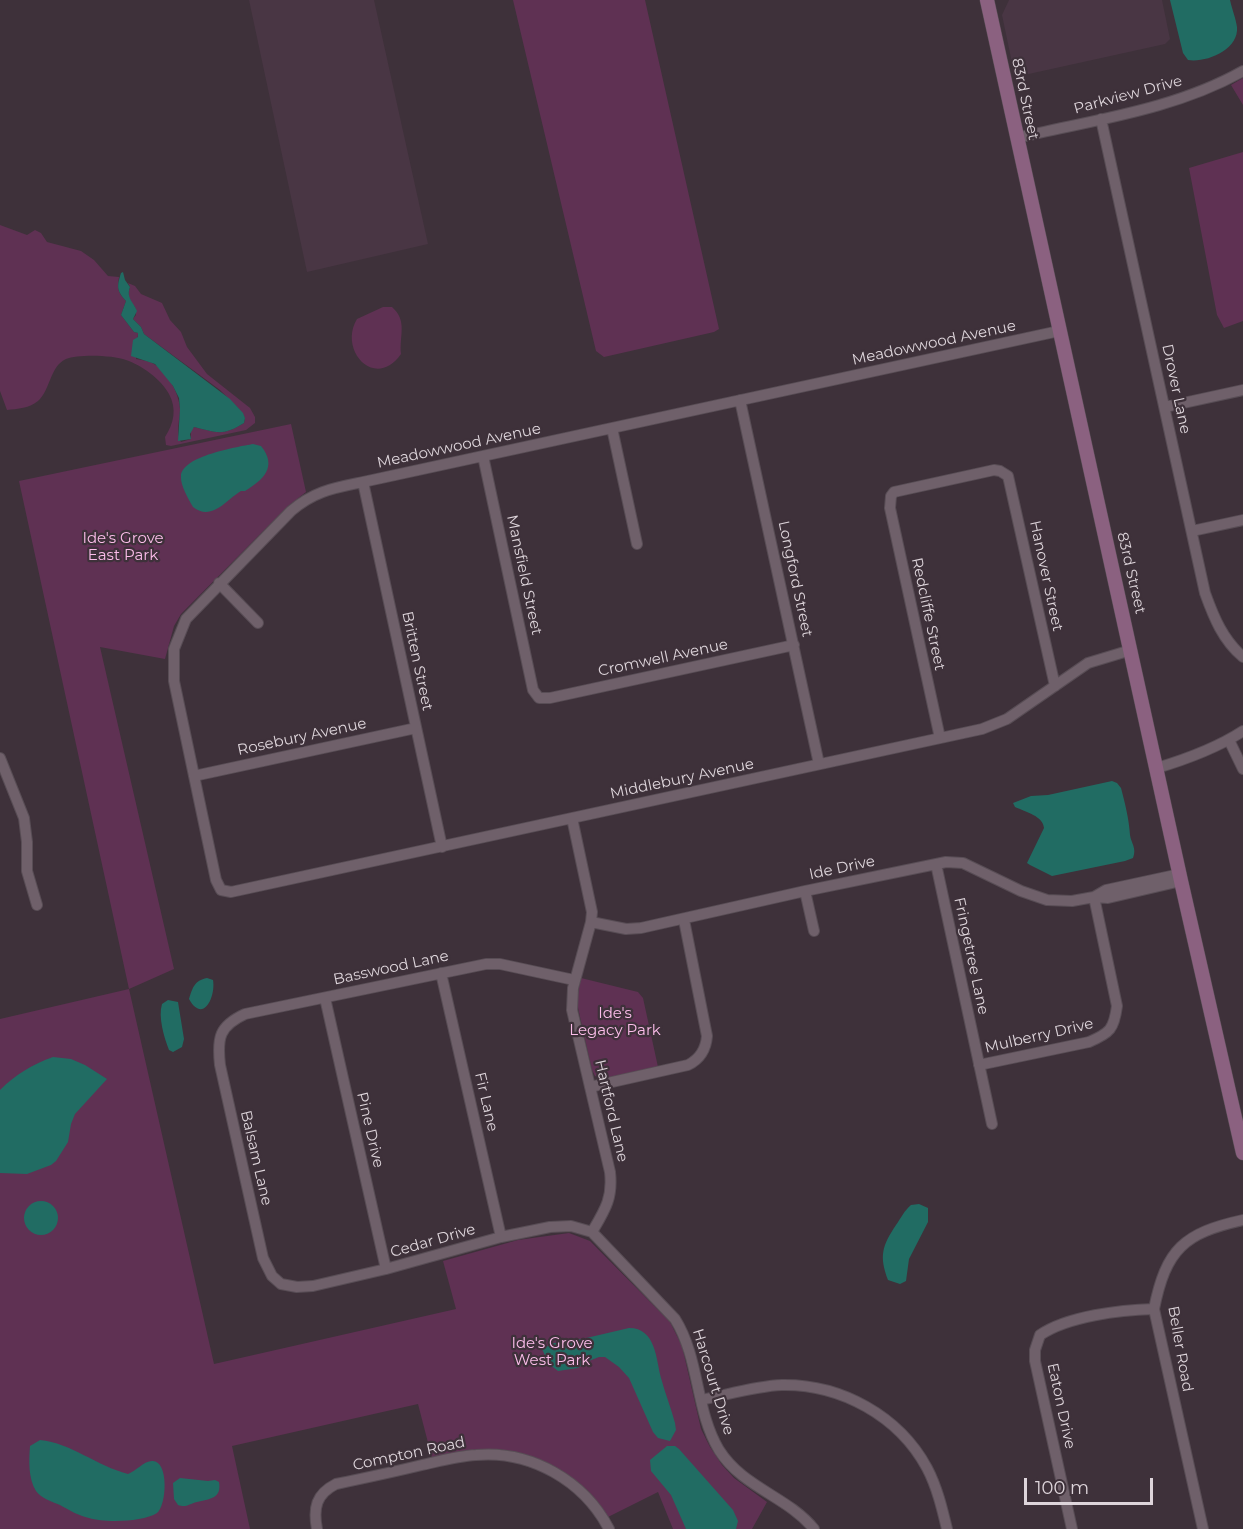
<!DOCTYPE html>
<html>
<head>
<meta charset="utf-8">
<style>
	body { margin:0 }
	#map { position:relative; width:1243px; height:1529px; overflow:hidden; background:#3e313a; font-family:Montserrat,sans-serif }
	canvas { display:block }
	.scale { position:absolute; left:1024px; top:1478px; width:129px; height:27px; box-sizing:border-box; border:3px solid #ded5db; border-top:0; padding-left:8px; font-size:18px; line-height:21px; white-space:nowrap; color:#ded5db; -webkit-text-stroke:4px #3e313a; paint-order:stroke }
</style>
</head>
<body>
<div id="map">
<canvas width="1243" height="1529"></canvas>
<div class="scale">100 m</div>
</div>
<script>
const c = document.querySelector('canvas').getContext('2d');
c.lineJoin = 'round';
function paint(path, color) { c.fillStyle = color; c.fill(path, 'evenodd'); }
function trace(path, color, width, dash) { c.strokeStyle = color; c.lineWidth = width; c.lineCap = dash ? 'butt' : 'round'; c.setLineDash(dash || []); c.stroke(path); }
function label(font, color, halo, rows, align = 'center') {
  c.font = font + ' Montserrat,sans-serif'; c.lineWidth = 4.5; c.setLineDash([]); c.textBaseline = 'middle'; c.strokeStyle = halo; c.fillStyle = color; for (const [text, x, y, turn = 0] of rows) {
    c.save(); c.translate(x, y); c.rotate((+turn || 0) * Math.PI / 180); c.textAlign = isNaN(turn) ? turn : align; if (halo) c.strokeText(text, 0, 0); c.fillText(text, 0, 0); c.restore();
  }
}
paint(new Path2D(`
	M249,0h125l54,244 -121,28z
	M1009,0h153l8,39 -5,5 -150,33 -13,-62z`), '#493644');
paint(new Path2D(`
	M513,0h132l74,329 -5,3 -110,25 -8,-6z
	M1243,78v27l-12,-20z
	M1243,152v169l-19,7 -7,-13 -28,-147z
	M0,225l27,10 8,-5 6,3 6,9 34,9 13,9 14,16 11,1c-2,11 -1,16 7,24l-5,14 13,17 4,1 -2,26c6,1 13,2 18,5 14,9 25,29 26,45 0,11 -5,24 1,33l10,-3v-9l3,-3c23,5 27,10 50,-4l1,-5 -7,-10 -18,-18 -76,-56 -3,-7 -8,-8 3,-4 -1,-8c-6,-6 -8,-12 -5,-20l-2,-4 7,3 6,8 21,9 8,17 11,12 6,15 20,27 43,34 5,9v6l-9,7 -75,16 -5,-1 -1,-8c9,-14 12,-28 4,-43 -8,-15 -28,-29 -43,-34 -13,-5 -48,-6 -60,-1 -16,7 -16,32 -28,42 -8,7 -21,8 -31,9l-7,-19z
	M383,307h9c16,14 7,29 9,47 -26,37 -63,-4 -44,-35z
	M291,424l15,68 -18,14 -107,108 -7,12 -9,33 -65,-12 74,322 -45,20 85,375 242,-55 -13,-48 75,-21 51,-7 21,8 80,81 12,24 19,83 9,18 12,18 12,13 33,24 -15,27h-79l-15,-37 -50,25c-29,-42 -73,-70 -126,-68 -16,1 -34,6 -50,9l-14,-54 -186,42 18,83h-250v-510l129,-30 -110,-508z
	M581,978l57,14 5,6 15,69 -55,12 -8,-3 -3,-6 -14,-62 -1,-11z`), '#5f3153');
paint(new Path2D(`
	M1170,0h60c2,9 6,19 7,27 2,23 -31,36 -49,33l-5,-7z
	M123,272l2,8 5,7c-4,11 3,14 7,24l-4,8 8,8 3,7 86,65 13,14 2,5 -1,5c-22,14 -28,9 -50,4l-4,7 1,5 -13,2 2,-32 -1,-11 -6,-12 -18,-22 -24,-8 2,-16 5,-3v-4l-4,-1 -13,-17 5,-14c-10,-11 -9,-15 -5,-28z
	M253,444l8,2c17,21 2,34 -16,45h-4c-14,8 -29,31 -48,16 -4,-7 -13,-22 -12,-31 1,-20 56,-29 72,-32z
	M1112,781l5,2 4,5c4,15 8,31 9,47 1,8 7,13 3,23l-8,3 -73,15 -22,-11 -3,-2 17,-35c-1,-12 -18,-16 -29,-21l-2,-4 18,-7 17,-1z
	M207,978l6,2c3,17 -10,44 -24,19 4,-12 5,-18 18,-21z
	M168,1000l10,2 6,37 -2,8 -9,5 -4,-2c-5,-13 -11,-33 -7,-46z
	M53,1057l18,2 14,6 22,14 -32,35 -4,10 -3,18 -12,19 -5,4 -24,9 -27,-1v-83c15,-15 33,-26 53,-33z
	M24 1218a17 17 0 1 1 34 0a17 17 0 1 1-34 0Z
	M919,1204l9,4v14l-19,37 -3,22 -6,3 -12,-4c-9,-24 -6,-34 8,-55 5,-7 8,-14 15,-20z
	M629,1328c27,0 27,31 32,50 4,15 10,30 14,45l1,7 -6,11 -12,-3 -5,-6 -24,-54 -10,-11 -14,-10h-6l-13,5 -8,6 -20,3 -9,-7 -7,-15 12,-6 28,-4z
	M40,1440c31,3 57,26 88,34 8,-3 16,-13 24,-13 17,-1 15,44 5,52 -14,9 -52,10 -68,5 -10,-2 -20,-8 -29,-13 -8,-3 -19,-7 -24,-14 -8,-13 -7,-31 -6,-45z
	M667,1446h8l4,3 54,61 5,11 -2,8h-50l-15,-34 -20,-24 -1,-11z
	M180,1478l28,3 7,-1 4,2c3,17 -10,17 -22,20 -8,2 -11,6 -19,3l-4,-6 -1,-16z`), '#216c63');
const minor = new Path2D(`
	M1101,119l104,474c9,25 18,47 38,64
	M1017,138c75,-18 157,-28 226,-67
	M1059,331l-696,151c-29,6 -49,9 -72,29l-105,108 -12,30v32l42,199 5,10 10,2 751,-163 25,-10 81,-56 43,-13
	M740,400l79,364
	M1165,407l78,-17
	M612,428l25,116
	M483,456l50,234 6,8h11l244,-53
	M363,482l79,365
	M1192,531l51,-11
	M219,583l39,40
	M940,738l-50,-230 1,-12 3,-4 100,-22 6,1 8,5 47,210
	M1229,740l14,29
	M0,758l24,60 3,24v29l10,34
	M1157,768c30,-9 60,-20 86,-37
	M194,776l222,-48
	M572,818l20,94 -1,10 -18,66 -1,22 38,162c3,26 -5,38 -18,60
	M936,864l56,260
	M805,891l9,40
	M1094,897l14,1 73,-17
	M591,922l35,7 15,-1 164,-37 141,-29 17,1 58,28 26,9 25,1 22,-4 12,-7 74,-16
	M441,973l60,264
	M574,980l-74,-16h-14l-241,50c-26,12 -28,24 -25,51l43,193 9,18 9,8 16,3 16,-1 73,-17 115,-32 49,-10 21,-1 21,6 83,87c25,40 20,91 44,131 24,38 68,46 95,79
	M325,998l61,271
	M979,1065l110,-23c21,-9 25,-13 28,-36l-23,-109
	M590,1087l98,-22c12,-6 18,-16 19,-29l-23,-116
	M701,1400c26,-5 54,-14 81,-15 59,-1 117,31 145,83 10,19 15,40 20,61
	M317,1529c-4,-21 -1,-35 19,-45 29,-6 57,-12 86,-19 18,-4 36,-9 54,-10 55,-5 108,26 133,74
	M1072,1529l-37,-168v-11l5,-15c28,-19 80,-25 114,-26
	M1203,1529l-49,-220c12,-60 30,-76 89,-89`);
const secondary = new Path2D(`
	M987,0l194,881 62,272`);
trace(minor, '#584d55', 12);
trace(secondary, '#584d55', 15);
trace(minor, '#6f606a', 10);
trace(secondary, '#8b6180', 14);
label('15px', '#ded5db', '#3e313a', [
	["Parkview Drive",1128,95,-15],
	["83rd Street",1025,99,78],
	["Meadowwood Avenue",934,343,-12],
	["Drover Lane",1176,389,78],
	["Meadowwood Avenue",459,446,-12],
	["83rd Street",1131,573,77],
	["Mansfield Street",524,575,78],
	["Hanover Street",1046,576,78],
	["Longford Street",795,579,78],
	["Redcliffe Street",928,614,78],
	["Cromwell Avenue",663,658,-12],
	["Britten Street",417,661,78],
	["Rosebury Avenue",302,737,-12],
	["Middlebury Avenue",682,779,-12],
	["Ide Drive",842,868,-12],
	["Fringetree Lane",971,956,78],
	["Basswood Lane",391,968,-12],
	["Mulberry Drive",1039,1036,-13],
	["Fir Lane",486,1102,77],
	["Hartford Lane",611,1111,77],
	["Pine Drive",370,1130,77],
	["Balsam Lane",256,1158,77],
	["Cedar Drive",433,1241,-16],
	["Beller Road",1180,1349,80],
	["Harcourt Drive",713,1382,73],
	["Eaton Drive",1061,1406,78],
	["Compton Road",409,1454,-12]
]);
label('15px', '#fcbdea', '#3e313a', [
	["Ide's Grove",123,539],
	["East Park",123,556],
	["Ide's",615,1014],
	["Legacy Park",615,1031],
	["Ide's Grove",552,1344],
	["West Park",552,1361]
]);
</script>
</body>
</html>
